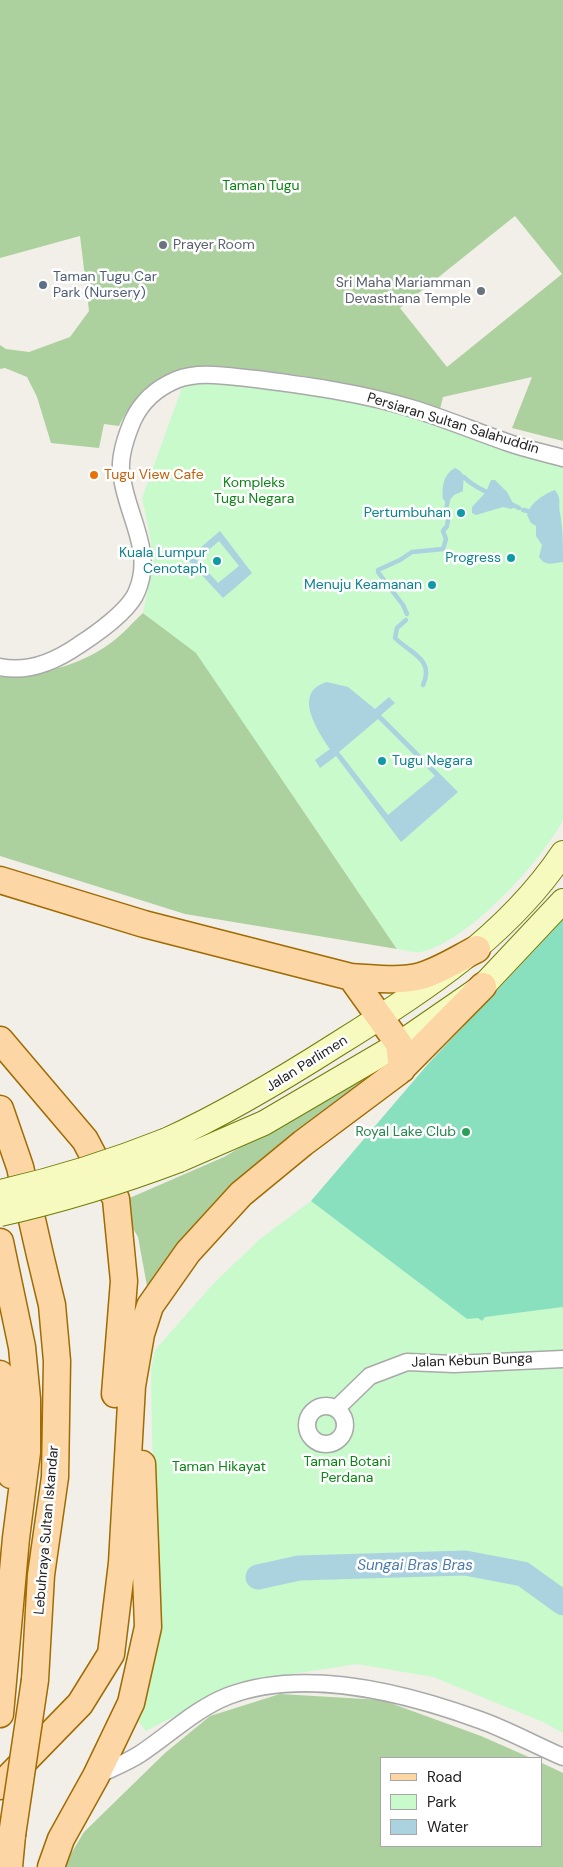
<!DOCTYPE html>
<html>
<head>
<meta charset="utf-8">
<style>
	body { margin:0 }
	#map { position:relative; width:563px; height:1867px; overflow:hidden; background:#f2efe9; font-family:"DM Sans",sans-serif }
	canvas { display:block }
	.legend { position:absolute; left:380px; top:1757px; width:162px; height:90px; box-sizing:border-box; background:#fff; border:1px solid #a7a7a7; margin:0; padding:6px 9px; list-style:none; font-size:15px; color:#222 }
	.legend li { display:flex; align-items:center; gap:10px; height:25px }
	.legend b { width:25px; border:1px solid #a7a7a7 }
</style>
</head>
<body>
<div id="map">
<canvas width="563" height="1867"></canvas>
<ul class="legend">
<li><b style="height:6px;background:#fcd6a4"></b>Road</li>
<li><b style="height:14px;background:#c8facc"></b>Park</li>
<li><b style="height:14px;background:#aad3df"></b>Water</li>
</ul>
</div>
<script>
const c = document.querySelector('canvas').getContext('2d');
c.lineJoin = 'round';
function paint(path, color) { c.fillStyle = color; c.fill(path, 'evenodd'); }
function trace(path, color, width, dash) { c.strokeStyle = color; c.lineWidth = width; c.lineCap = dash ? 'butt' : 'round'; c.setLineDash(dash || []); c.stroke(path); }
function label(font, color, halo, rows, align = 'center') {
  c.font = font + ' "DM Sans",sans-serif'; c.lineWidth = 5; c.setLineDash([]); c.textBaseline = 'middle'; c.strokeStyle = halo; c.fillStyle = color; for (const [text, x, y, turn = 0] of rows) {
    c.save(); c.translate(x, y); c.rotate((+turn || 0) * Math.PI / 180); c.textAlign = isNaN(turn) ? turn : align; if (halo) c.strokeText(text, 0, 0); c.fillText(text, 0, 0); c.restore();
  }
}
paint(new Path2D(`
	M0,0h563v441l-51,-13 20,-51 -89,20 -3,12c-75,-20 -154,-43 -231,-40 -10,1 -22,-1 -31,2 -26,7 -48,32 -59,55l-15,-2 -5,24 -48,-5 -14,-46 -10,-20 -22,-9 -5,1v-24l6,4 23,3 41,-15 19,-26 -9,-75 -80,22zM515,216l47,58 -115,93 -47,-59z
	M143,613l53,39 201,297 -212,-35 -185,-58v-179c41,-3 79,-10 112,-35 11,-8 21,-20 31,-29z
	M363,1075l3,5 -175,149 -44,57 -9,-49 -20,-34 106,-46z
	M280,1694l102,6 99,36 50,22h-149v88h160v-83l21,10v94h-500l21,-35 81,-79 45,-37z`), '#add19e');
paint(new Path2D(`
	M219,382l100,11 87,18 157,51v358c-21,41 -97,124 -143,132 -7,1 -16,-2 -23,-3l-201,-296 -53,-40 10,-49 -3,-28 -8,-38 41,-113z
	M311,1201l156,118 96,-12v426l-20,-11 -110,-45 -76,-13 -116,18 -95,49 -11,-14 24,-76 -7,-205 -1,-67 4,-19 59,-67 46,-44z`), '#c8facc');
paint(new Path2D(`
	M563,920v387l-78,10 -3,4 -4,-3 -11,1 -156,-118 117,-137z`), '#88e0be');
paint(new Path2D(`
	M455,468c12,5 8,12 8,23l-9,4 -7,9 -4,-5c-1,-13 0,-24 12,-31z
	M491,480h4l12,12 8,15 -4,2 -8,-2 -27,8 -4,-2v-6l14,-15z
	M555,490c7,9 3,13 5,23 3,16 3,32 3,49 -11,1 -17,5 -24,-5l3,-12 -6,-9v-10l-5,-3 -4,-8c3,-12 17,-21 28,-25z
	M220,531l32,42 -29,25 -36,-39zM219,541l20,25 -21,17 -21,-23z
	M327,682l21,5 27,22 14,-12 6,6 -14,12 77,77 -57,50 -65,-86 -16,12 -5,-8 15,-11c-13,-19 -38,-57 -3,-67zM378,719l57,57 -47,39 -49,-63z`), '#aad3df');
trace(new Path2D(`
	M460,477h4c7,8 17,12 26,17
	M448,500l-2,9 2,6
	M511,504l8,4
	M523,510l5,1
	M378,570l22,-10 12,-8 31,-3 3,-10 -3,-8 4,-5 1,-6
	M378,572l25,33 4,9
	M406,620l-9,8 -2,10c15,15 40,21 28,47`), '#aad3df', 4.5);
trace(new Path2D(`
	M258,1577l41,-9 166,-5 58,11 40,29`), '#aad3df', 25);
const street = new Path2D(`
	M0,667c28,6 56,-6 79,-22 17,-11 51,-35 58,-54 18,-42 -13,-79 -16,-121 -1,-16 6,-36 12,-50 9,-19 24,-32 43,-40 24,-10 56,-3 80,-1 53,7 107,14 158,30 32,10 63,23 95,34 17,6 36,10 54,15
	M307 1425a19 19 0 1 1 38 0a19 19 0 1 1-38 0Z
	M336,1409l34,-33 37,-14 47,2 109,-5
	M96,1776c14,-7 30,-13 44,-22 29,-19 55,-45 88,-58 76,-29 178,-3 252,24 28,10 55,25 83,37`);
const secondary = new Path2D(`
	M167,1140c59,-27 114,-60 169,-95 84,-52 171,-108 227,-192
	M179,1160l85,-37 135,-79 84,-58 80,-85`);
const primary = new Path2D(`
	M0,880l144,44 207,53c22,1 48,5 70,-1 20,-6 38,-18 56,-27
	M351,977l48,67 3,25
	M0,1040l85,100 31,59 8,82 -9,113
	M0,1109l20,58 20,88 12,50 5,56 -2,116 -14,98 -6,105
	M0,1242l22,105 5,52v53l-11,86 -16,176
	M0,1374l8,46 3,55
	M0,1786l80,-82 31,-50 11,-91 10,-177 9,-52 9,-28 38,-54 53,-58 62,-51 95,-71 85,-86
	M9,1867l3,-32
	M51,1867l10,-28 35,-63 35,-73 17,-76 -6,-163`);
trace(street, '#a9a9a9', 19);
trace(secondary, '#707d05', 26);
trace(primary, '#a06b00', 29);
trace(street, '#fff', 16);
trace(secondary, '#f7fabf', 24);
trace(primary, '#fcd6a4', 26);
const secondaryBridge = new Path2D(`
	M0,1192c58,-13 112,-30 167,-52
	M0,1214c63,-14 118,-31 179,-54`);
const primaryBridge = new Path2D(`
	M12,1835l23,-155`);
trace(secondaryBridge, '#707d05', 26, []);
trace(primaryBridge, '#a06b00', 29, []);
trace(secondaryBridge, '#f7fabf', 24);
trace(primaryBridge, '#fcd6a4', 26);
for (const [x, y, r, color] of [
	[163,245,5,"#6b7280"],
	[43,285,5,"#5c6f8a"],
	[481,291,5,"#6b7280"],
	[94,475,5,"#e8710a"],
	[461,513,5,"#0f9aa8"],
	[511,558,5,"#0f9aa8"],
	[217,561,5,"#0f9aa8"],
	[432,585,5,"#0f9aa8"],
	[382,761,5,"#0f9aa8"],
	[466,1132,5,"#2e9e5b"]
]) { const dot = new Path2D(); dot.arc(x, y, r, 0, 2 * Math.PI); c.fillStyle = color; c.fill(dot); trace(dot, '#fff', 2); }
label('14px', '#0c8416', '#fff', [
	["Taman Tugu",261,186],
	["Kompleks",254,483],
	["Tugu Negara",254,499],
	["Taman Botani",347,1462],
	["Perdana",347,1478],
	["Taman Hikayat",219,1467]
]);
label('14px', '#5b616d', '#fff', [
	["Prayer Room",173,245],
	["Sri Maha Mariamman",471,283,"right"],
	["Devasthana Temple",471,299,"right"]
], 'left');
label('14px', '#4e5e75', '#fff', [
	["Taman Tugu Car",53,277],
	["Park (Nursery)",53,293]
], 'left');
label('14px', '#222', '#fff', [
	["Persiaran Sultan Salahuddin",453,424,17],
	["Jalan Parlimen",307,1064,-32],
	["Jalan Kebun Bunga",472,1361,-2],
	["Lebuhraya Sultan Iskandar",47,1530,-85]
]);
label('14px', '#c56008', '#fff', [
	["Tugu View Cafe",104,475]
], 'left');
label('14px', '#0d838f', '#fff', [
	["Pertumbuhan",451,513],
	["Kuala Lumpur",207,553],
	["Cenotaph",207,569],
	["Progress",501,558],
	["Menuju Keamanan",422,585],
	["Tugu Negara",392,761,"left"]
], 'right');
label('14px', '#27864d', '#fff', [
	["Royal Lake Club",456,1132]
], 'right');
label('italic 15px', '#4a7aab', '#fff', [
	["Sungai Bras Bras",415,1566]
]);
</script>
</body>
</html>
